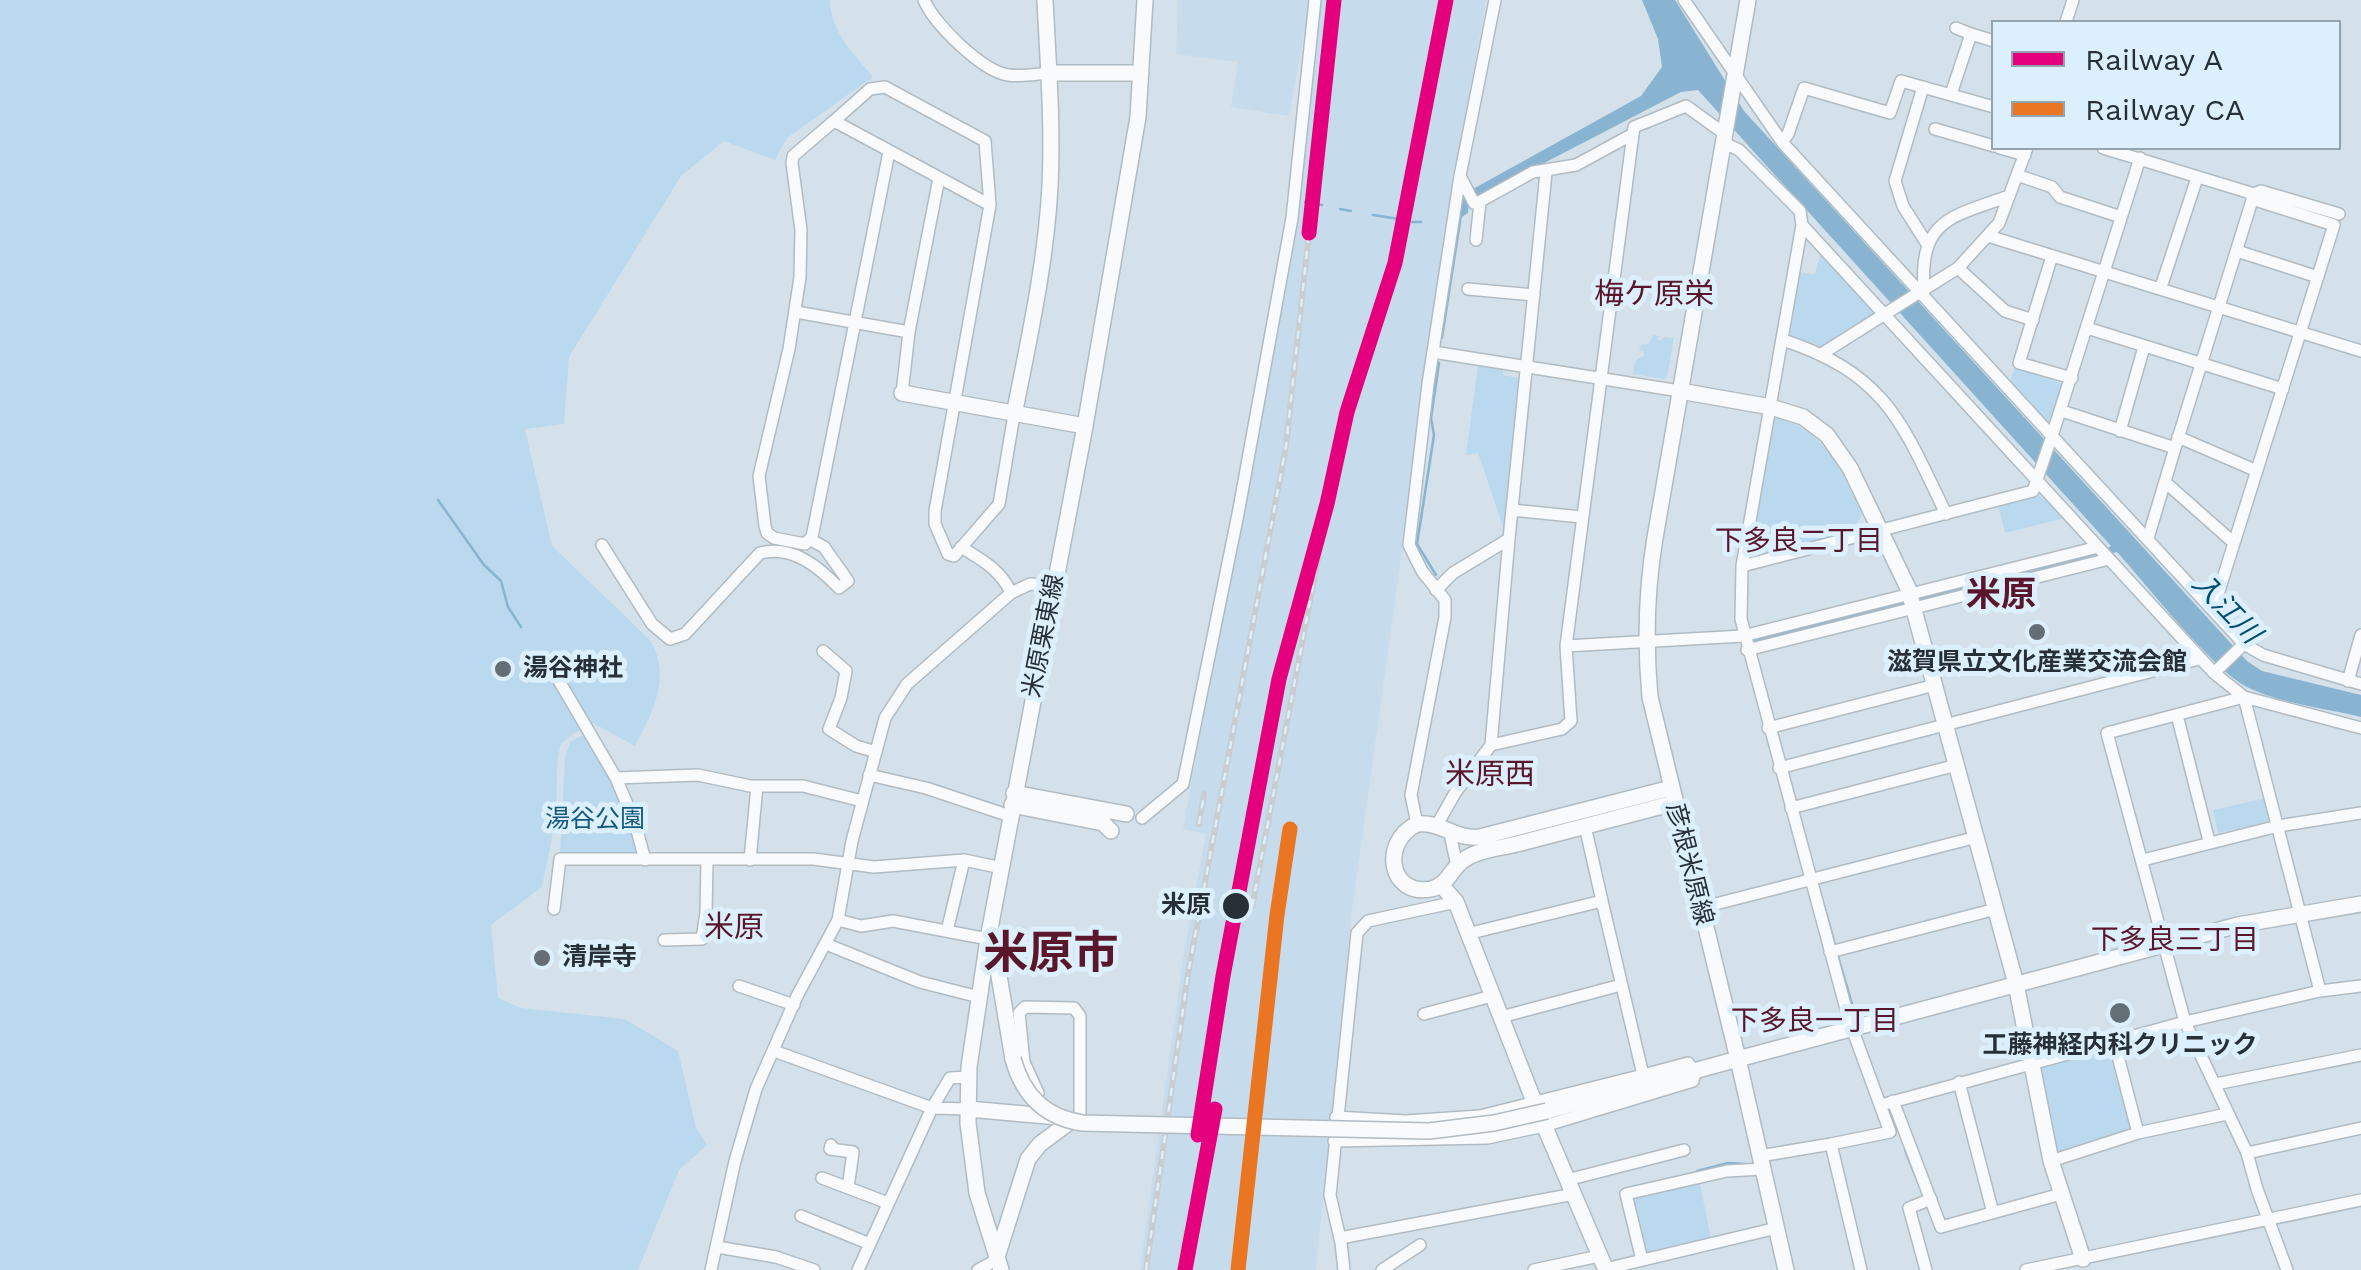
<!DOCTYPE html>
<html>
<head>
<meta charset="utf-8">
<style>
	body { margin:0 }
	#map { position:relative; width:2361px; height:1270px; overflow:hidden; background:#d4e1ea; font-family:"Work Sans",sans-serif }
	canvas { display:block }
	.legend { position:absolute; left:1991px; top:20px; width:350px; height:130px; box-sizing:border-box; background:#dceffc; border:2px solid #94a3ad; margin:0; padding:12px 18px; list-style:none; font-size:30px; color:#273036 }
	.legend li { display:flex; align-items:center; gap:20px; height:50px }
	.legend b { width:50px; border:2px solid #94a3ad }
</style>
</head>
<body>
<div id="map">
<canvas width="2361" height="1270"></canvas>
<ul class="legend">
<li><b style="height:12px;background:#e5007d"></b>Railway A</li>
<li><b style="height:12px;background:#ea7522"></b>Railway CA</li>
</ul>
</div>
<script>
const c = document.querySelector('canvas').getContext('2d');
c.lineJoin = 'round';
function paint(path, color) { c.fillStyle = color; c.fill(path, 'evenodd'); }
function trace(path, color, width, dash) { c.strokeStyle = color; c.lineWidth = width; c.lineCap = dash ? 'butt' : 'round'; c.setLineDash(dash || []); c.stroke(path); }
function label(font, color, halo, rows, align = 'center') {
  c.font = font + ' "Work Sans","Noto Sans JP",sans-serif'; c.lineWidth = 10; c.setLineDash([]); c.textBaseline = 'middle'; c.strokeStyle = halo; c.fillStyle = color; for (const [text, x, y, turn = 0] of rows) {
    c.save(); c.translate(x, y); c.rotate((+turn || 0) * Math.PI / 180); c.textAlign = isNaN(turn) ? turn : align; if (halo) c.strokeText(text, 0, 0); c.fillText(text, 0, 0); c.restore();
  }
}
paint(new Path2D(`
	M1178,0h132l-21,116 -58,-9 7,-45 -62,-8z
	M1319,0h167l-34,191 -100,719 -36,360h-176l44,-317 22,-119 -23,-5 112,-613z`), '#c6dcec');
paint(new Path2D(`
	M0,0h830c0,31 24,54 43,77l-86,61 -12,22 -51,-19 -43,35 -112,181 -5,67 -39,5 27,117 98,94c22,36 3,72 -15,106l-44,-24 -30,21c-6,23 -3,41 -5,64 -2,27 -9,53 -14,80l-51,38 7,73 23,10 104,11 53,32 18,77 11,17 -28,25 -41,100h-638z
	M1821,252l56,63 -53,33 -37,-14 10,-62 18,2z
	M1653,335l6,1 -2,3 4,2 3,-4 10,1 -7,39 -3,2 -31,-5 2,-13 9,-6 -1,-5 -4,1 2,-6 8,-2z
	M1478,365l25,4v6l16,3 -13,157 -28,-82 -12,2z
	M2015,366l47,18 -11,40 -9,-1 -32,-41z
	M1776,417c49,14 66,54 86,97l-11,21 -100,23 -3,-2 25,-137z
	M2036,495l6,2 22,21 -59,15 -7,-29z
	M583,735c23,36 48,73 56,116l-3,3h-76l5,-97 5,-15z
	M2266,798l5,23 -53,12 -5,-23z
	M2111,1051l20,81 -75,22 -17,-86z
	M1700,1183l11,57 -64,14 -14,-54 3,-4z`), '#bad9ef');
paint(new Path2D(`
	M1642,0h33l69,111 503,550 15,10 99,24v22c-36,-9 -80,-13 -114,-30 -36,-19 -99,-101 -130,-135l-5,1 -4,-5 3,-2 -413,-456 -17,2 -212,110 -1,11 -6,4 -19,122 -3,-1 24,-144 177,-98 21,-29 -4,-28z`), '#88b4d1');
trace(new Path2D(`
	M1305,202l2,1
	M1316,204l6,1
	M1340,209l11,2
	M1373,215l26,4
	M1412,222h9
	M438,500l46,65 17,16 7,26 13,20
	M1436,575l-19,-31 17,-109 -3,-17 8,-55
	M1919,599l177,-45
	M1755,641l152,-39
	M1824,905l11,40
	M1837,953l18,61
	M1905,1150l10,25
	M1697,1171l31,-8 18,1`), '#88b4d1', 2.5);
const street = new Path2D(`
	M924,0c10,24 58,71 84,75 13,2 28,-1 41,-2
	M1684,0l98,142 270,294 88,-278
	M2066,22l7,-22
	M1956,28l15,6
	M1923,87l-28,94 8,25 24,38
	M1951,94l20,-60 23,7
	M834,121l-41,35 -1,7 9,67 -1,47 -11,72 -30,127 6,50 2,7 7,5 31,6 7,-7 77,-385
	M1935,129l59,17
	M1782,142l6,-8 16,-46 86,25 11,-32 93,26
	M1724,143l15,7 61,61 2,14 412,448 30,24 117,31
	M2000,148l25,7
	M2103,148l151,46 7,-3 78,23
	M2017,175l35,12 8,10 61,20
	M1460,176l14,27h3l56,-31 43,-7 57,-31 1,-7 52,-21 39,28
	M990,205l-156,-84 36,-32 15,-2 100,54 5,64 -55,306v13l13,30 6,2 45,-52 15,-89
	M1802,225l-60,341 -1,53 108,401 41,112 -59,12
	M1988,236l373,115
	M1476,240l4,-38
	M2237,251l81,26
	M2052,256l-33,107 53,15
	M1958,268l47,43 28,9
	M2161,287l36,-109
	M1468,289l66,6
	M1924,291c-5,-72 27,-74 85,-95
	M796,312l113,20
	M2087,328l196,61
	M1783,340c103,34 119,82 163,174
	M1433,352l247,39
	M1823,353l135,-85 41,-45 28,-75
	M902,393l7,-61 30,-154
	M2062,411l113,37 79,-254
	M2120,431l24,-84
	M2178,437l79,34
	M2165,482l69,61
	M1512,510l69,7
	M2148,538l27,-90
	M602,545l50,79 18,15 15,-5 75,-81c32,-8 58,13 79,35l9,-7 -24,-34 -13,-7
	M961,547c21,13 40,23 50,46
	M1742,566l291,-75 19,-55 192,208
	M1436,590l17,-17 56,-34 37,-366
	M2213,610l121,-385 -82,-26
	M1566,646l67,-512
	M1747,650l362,-91
	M823,651l23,20 -5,27 -12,31 27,17 20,6
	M548,662l68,116
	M2214,673l30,-29 19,11 98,29
	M2348,681l13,-46
	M2177,715l32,126
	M1768,728l167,-43
	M1491,745l18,-206
	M1779,768l420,-109
	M869,775l57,13 84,28
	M1791,808l166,-43
	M1142,818l41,-34 55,-270 54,-296 23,-218
	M1417,824l-6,-29 34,-178v-17l-23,-29 -13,-26 19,-161 32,-208 35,-176
	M1437,825l18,-32 36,-48 71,-16 9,-8 -5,-75 177,-10 355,-89
	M1585,826l17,75
	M1450,834l7,32
	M645,860l-10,-37 -19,-45 82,-3 52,11h53l59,15
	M750,860l7,-74
	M2143,860l135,-34 83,-13
	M1700,908l277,-71
	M554,909l6,-50h253l61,8 90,-7 38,8
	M838,920l23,6 32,-5 95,18
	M947,931l17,-71
	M664,940l38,-1 4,-26 1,-52
	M826,944l94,38 59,15
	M1830,952l166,-43
	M739,986l55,19
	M1424,1014l68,-18
	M1501,1017l120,-32
	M2114,1041l24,92
	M774,1051l158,57 36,1
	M1959,1082l34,131
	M2216,1084l145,-29
	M1038,1093l-14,-31 -5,-49 6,-6 49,1 6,8v102
	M1893,1101l48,126 120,-33
	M1881,1105l304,-83 135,-31 41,-5
	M1336,1117l70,4 74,-5 163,-41
	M1334,1141l153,-3 57,-12 149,-45 2,-9 -7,-9 -45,12 -41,-174 -135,33
	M831,1145l-1,4 23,3 -5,36
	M2247,1153l114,-25
	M1760,1156l71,-12 30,126
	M2051,1161l87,-28 89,-19
	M822,1178l66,25
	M1567,1180l117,-30
	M801,1216l69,28
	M1340,1238l234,-44
	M717,1247l59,10 38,13
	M1642,1260l-16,-66 101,-23 36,-2
	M1605,1269l172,-41
	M711,1270l24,-109 21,-72 41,-93 41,-76 14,-79 33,-123 22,-34 104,-91 19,-9 23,1
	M858,1270l74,-162 18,-30 18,-1
	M978,1270l18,-10
	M1344,1270l-3,-27 -11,-48 27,-262 11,-12 88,-19
	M1382,1270l38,-25
	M1534,1270l65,-14
	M1926,1270l-17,-62 22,-9
	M2026,1270l335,-70
	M2287,1270l-30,-81 -10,-36 -62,-131 -78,-289 137,-36 76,294`);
const secondary = new Path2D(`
	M1049,73h92
	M1680,391l91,16 32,10 24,18 23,33 58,120 108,396 35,177 32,98
	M902,393l183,33
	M1014,415c15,-76 32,-152 36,-229 3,-62 -2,-124 -5,-186
	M1671,788l-191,49c-25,3 -39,-16 -63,-13 -37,18 -28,73 14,65 18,-4 20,-22 34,-30 13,-9 36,-11 52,-15 52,-14 105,-27 157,-41
	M1014,793l112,21
	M1012,805l91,18 8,8
	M1441,885l15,17 79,202 71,166
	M988,939l7,13 18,107
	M968,1109l90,8
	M1547,1111l191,-52 -88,-362c-5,-54 -4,-105 5,-159l93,-538
	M996,1260l32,-101 12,-15 31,-23
	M1001,1270l-24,-77 -9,-70 1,-56 19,-128 97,-513 53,-309 7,-117
	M1786,1270l-48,-211 500,-134 123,-21`);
trace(street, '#b1bbc2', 14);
trace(secondary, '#b1bbc2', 18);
trace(street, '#f9fafc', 11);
trace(secondary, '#f9fafc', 15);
const rail = new Path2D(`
	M1199,824l5,-30
	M1252,907l80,-422
	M1146,1270l42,-296 98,-528 23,-213
	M1180,1270l6,-38`);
trace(rail, '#cacdd0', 6);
trace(rail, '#dceffc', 2.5, [8]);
const secondaryBridge = new Path2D(`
	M1013,1059c10,36 31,58 69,64l347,8 65,-8 53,-12`);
trace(secondaryBridge, '#b1bbc2', 18, []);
trace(secondaryBridge, '#f9fafc', 15);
trace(new Path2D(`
	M1309,233l25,-233
	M1198,1135l25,-159 56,-297 48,-175 20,-92 48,-149 51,-263
	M1185,1270l30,-161`), '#e5007d', 15);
trace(new Path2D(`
	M1238,1270l39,-355 13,-86`), '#ea7522', 15);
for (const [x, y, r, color] of [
	[2037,632,10,"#646e75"],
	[503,669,10,"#646e75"],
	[1236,906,15,"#273036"],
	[542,958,10,"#646e75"],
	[2120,1013,12,"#646e75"]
]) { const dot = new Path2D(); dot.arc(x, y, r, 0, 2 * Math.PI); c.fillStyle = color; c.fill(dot); trace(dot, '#dceffc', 4); }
label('25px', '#273036', '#dceffc', [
	["米原栗東線",1044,636,-79],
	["彦根米原線",1689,864,76]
]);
label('bold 25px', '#273036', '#dceffc', [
	["滋賀県立文化産業交流会館",2037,663],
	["湯谷神社",523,669,"left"],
	["清岸寺",562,958,"left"],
	["工藤神経内科クリニック",2120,1046]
]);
label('25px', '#15597e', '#dceffc', [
	["湯谷公園",595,820]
]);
label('bold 25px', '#273036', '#dceffc', [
	["米原",1211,906]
], 'right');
label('28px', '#5a162b', '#dceffc', [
	["下多良二丁目",1799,542],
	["下多良三丁目",2175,941],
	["下多良一丁目",1815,1022]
]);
label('italic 28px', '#004d71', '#dceffc', [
	["入江川",2226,609,46]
]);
label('30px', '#5a162b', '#dceffc', [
	["梅ケ原栄",1654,295],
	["米原西",1490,775],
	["米原",734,928]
]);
label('bold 35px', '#5a162b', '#dceffc', [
	["米原",2001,596]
]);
label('bold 45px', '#5a162b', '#dceffc', [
	["米原市",1051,955]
]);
</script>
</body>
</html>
